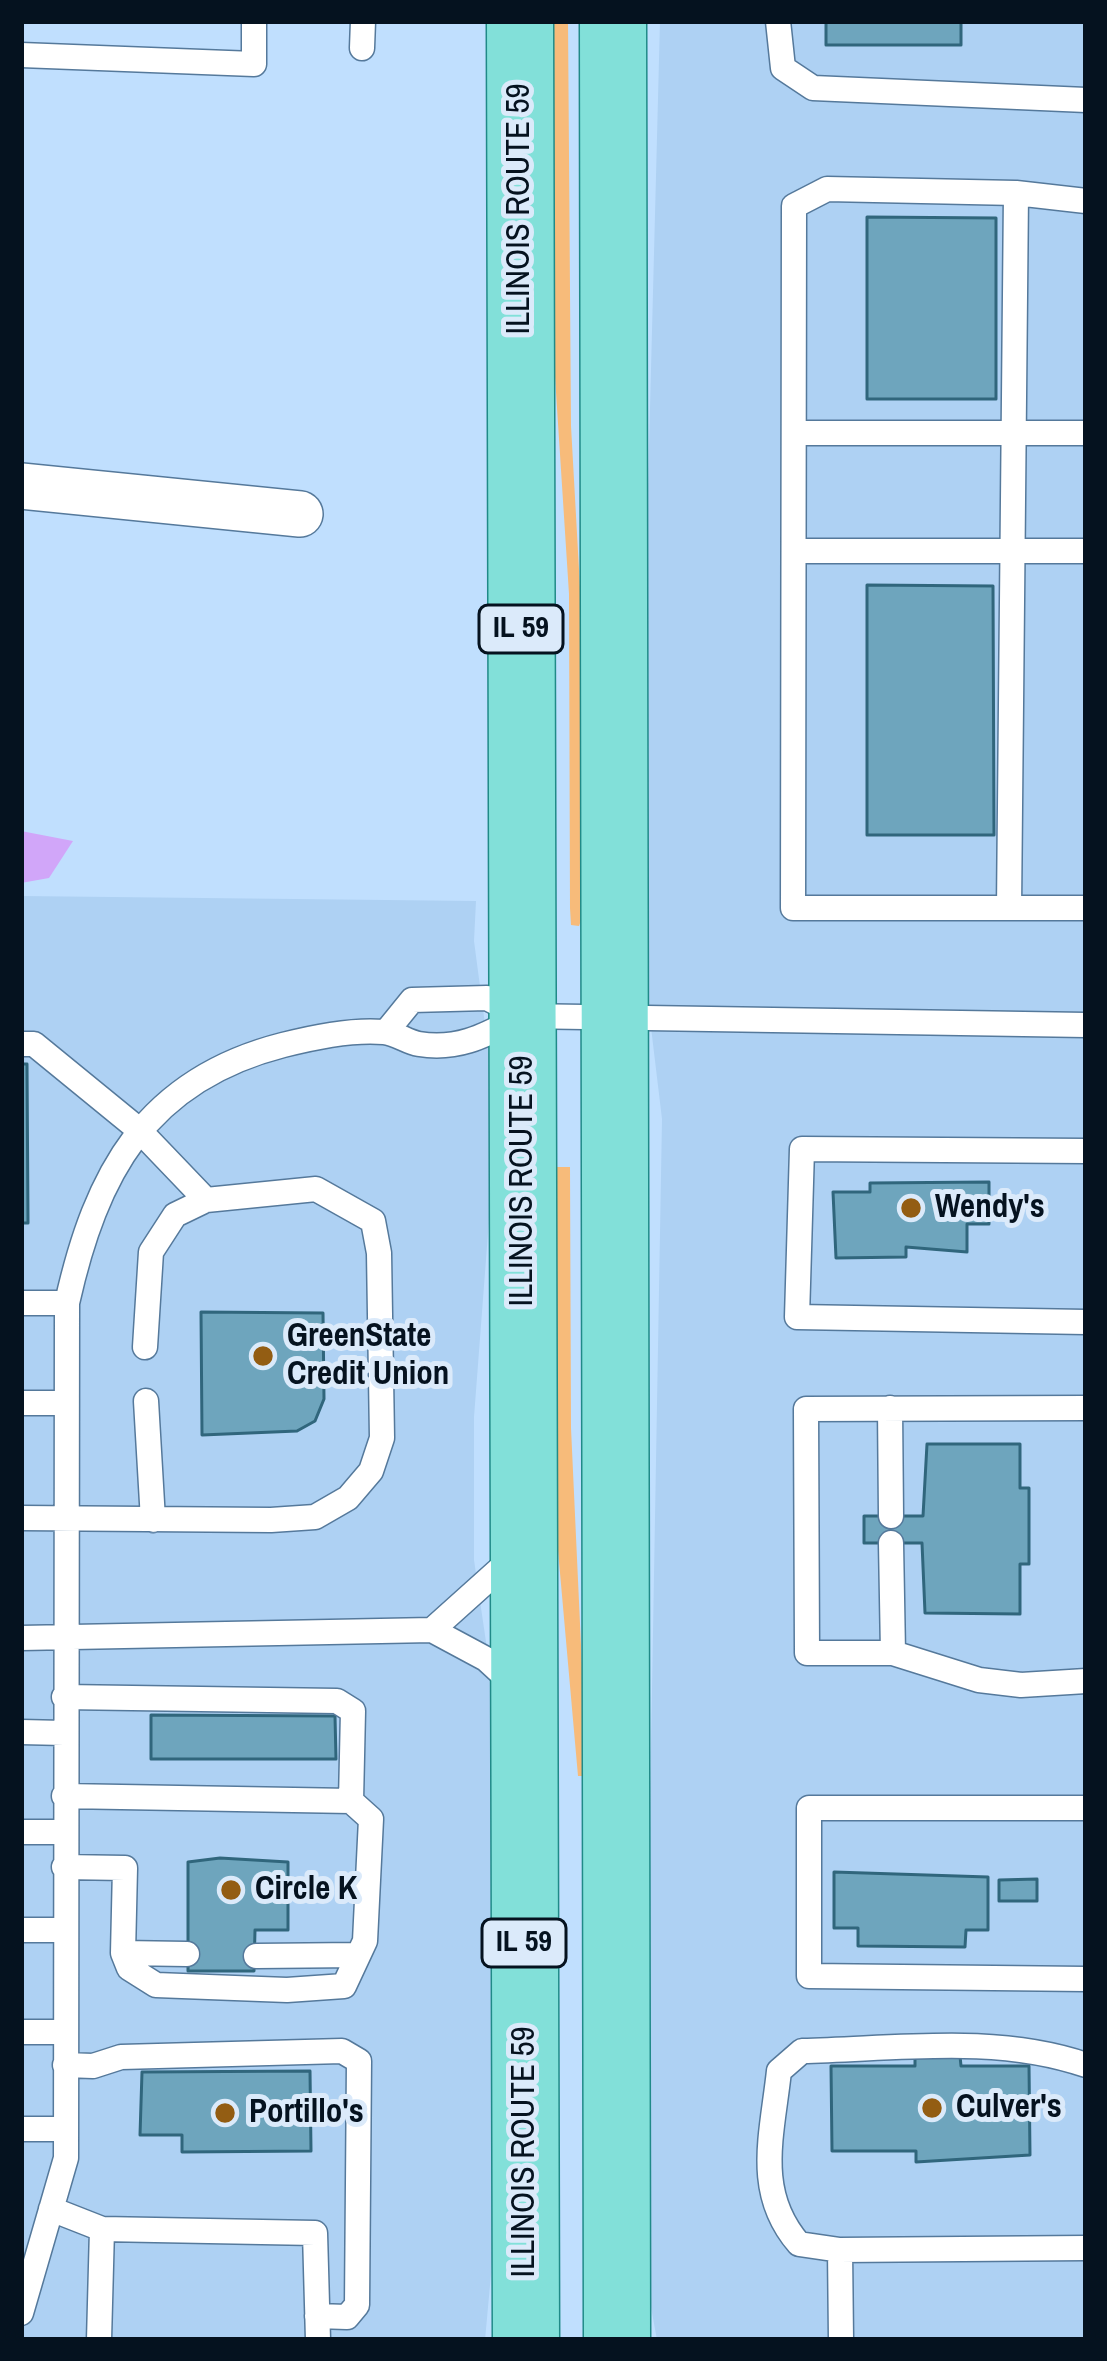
<!DOCTYPE html>
<html>
<head>
<meta charset="utf-8">
<style>
	body { margin:0 }
	#map { position:relative; width:1107px; height:2361px; overflow:hidden; background:#c0dffe; font-family:"Archivo Narrow",sans-serif }
	canvas { display:block }
	.frame { position:absolute; inset:0; border:24px solid #05121f; pointer-events:none }
</style>
</head>
<body>
<div id="map">
<canvas width="1107" height="2361"></canvas>
<div class="frame"></div>
</div>
<script>
const c = document.querySelector('canvas').getContext('2d');
c.lineJoin = 'round';
function paint(path, color) { c.fillStyle = color; c.fill(path, 'evenodd'); }
function trace(path, color, width, dash) { c.strokeStyle = color; c.lineWidth = width; c.lineCap = dash ? 'butt' : 'round'; c.setLineDash(dash || []); c.stroke(path); }
function label(font, color, halo, rows, align = 'center') {
  c.font = font + ' "Archivo Narrow",sans-serif'; c.lineWidth = 10; c.setLineDash([]); c.textBaseline = 'middle'; c.strokeStyle = halo; c.fillStyle = color; for (const [text, x, y, turn = 0] of rows) {
    c.save(); c.translate(x, y); c.rotate((+turn || 0) * Math.PI / 180); c.textAlign = isNaN(turn) ? turn : align; if (halo) c.strokeText(text, 0, 0); c.fillText(text, 0, 0); c.restore();
  }
}
paint(new Path2D(`
	M660,21h426v2319h-429l-15,-82 20,-1139 -25,-208z
	M21,896l455,5 -2,40 23,174 -23,302v143l23,157v492l-12,131h-464z`), '#aed1f3');
paint(new Path2D(`
	M546,21h22l3,405 20,359 -3,116 -9,25 -8,-1 -1,-17 -1,-314 -23,-357z
	M551,1167h19l1,261 16,348h-9l-28,-316z`), '#f7bb7a');
paint(new Path2D(`
	M21,831l52,10 -24,37 -28,5z`), '#d1a6f9');
const building = new Path2D(`
	M826,21h135v24h-135z
	M867,217l129,1v181h-129z
	M867,585l126,1 1,249h-127z
	M21,1064h6l1,159h-7z
	M989,1182v42h-22v28l-61,-5v10l-70,1 -3,-66h37v-9z
	M201,1312l122,1 1,86 -9,22 -18,10 -95,4z
	M927,1444h93v44h9v76h-9v50l-95,-1 -3,-70h-58v-27h59z
	M151,1715l184,1 1,43h-185z
	M220,1858l68,4v68h-33l-1,41h-66v-109z
	M834,1872l154,5v53h-22l-1,17 -107,-1v-18h-24z
	M1037,1879v22h-38v-21z
	M915,2056h45l1,10h68l1,89 -114,7v-11h-84l-1,-85h84z
	M310,2071l1,80 -129,1v-17h-42l2,-63z`);
paint(building, '#6ea5bd');
trace(building, '#30667c', 3);
const lane = new Path2D(`
	M778,21l5,47 30,20 273,12
	M362,48l1,-27
	M21,55l233,9v-43
	M1086,201l-70,-8 -189,-4 -33,17 -1,702h293
	M794,433h292
	M794,551h292
	M1009,908l7,-715
	M386,1032l26,-32 75,-2 35,18 564,9
	M21,1044h13l104,85 68,71
	M1086,1151l-284,-2 -5,168 289,5
	M21,1303h46
	M146,1401l7,119
	M21,1403h45
	M890,1408l1,108
	M1086,1408l-280,1 1,244h86l86,27 42,5 65,-4
	M21,1518l250,2 44,-3 33,-19 23,-27 11,-33 -3,-185 -6,-32 -57,-32 -110,11 -31,15 -24,37 -6,95
	M891,1543l2,110
	M432,1630l78,-70
	M21,1638l411,-8 54,29 26,24
	M64,1697l273,4 16,10 -2,90 -287,-5
	M21,1732l43,1
	M1086,1808h-277v168l277,3
	M21,1832h43
	M64,1867l61,1 -2,85 6,15 27,17 131,5 57,-4 21,-45 6,-122 -20,-18
	M21,1930h44
	M123,1953l64,1
	M256,1956l102,-1
	M21,2032h44
	M65,2065l28,1 28,-9 221,-6 17,10 -2,244 -10,12 -30,-1
	M1086,2065c-90,-31 -190,-16 -284,-14l-23,20c-7,65 -25,121 20,173l41,6 246,-2
	M21,2129h44
	M51,2209l51,20 213,4 3,107
	M840,2250l1,90
	M21,2313l45,-155 1,-855c29,-130 79,-223 216,-258 31,-8 69,-16 101,-13 12,1 23,10 35,12 37,6 64,-7 95,-24
	M99,2340l3,-111`);
const street = new Path2D(`
	M21,486l279,28`);
const primary = new Path2D(`
	M520,21l6,2319
	M613,21l4,2319`);
trace(lane, '#55799b', 27);
trace(street, '#55799b', 48);
trace(primary, '#208a88', 69);
trace(lane, '#fff', 24);
trace(street, '#fff', 45);
trace(primary, '#82e0d9', 66);
for (const [x, y, r, color] of [
	[911,1208,12,"#935d13"],
	[263,1356,12,"#935d13"],
	[231,1890,12,"#935d13"],
	[932,2108,12,"#935d13"],
	[225,2113,12,"#935d13"]
]) { const dot = new Path2D(); dot.arc(x, y, r, 0, 2 * Math.PI); c.fillStyle = color; c.fill(dot); trace(dot, '#dbeafa', 4.5); }
for (const [x, y, w] of [
	[521,629,84],
	[524,1943,84]
]) { const box = new Path2D(); box.roundRect(x - w / 2, y - 24, w, 48, 9); c.fillStyle = '#dbeafa'; c.fill(box); trace(box, '#05121f', 3); }
label('bold 30px', '#05121f', null, [
	["IL 59",521,629],
	["IL 59",524,1943]
]);
label('33px', '#05121f', '#dbeafa', [
	["ILLINOIS ROUTE 59",520,209,-90],
	["ILLINOIS ROUTE 59",523,1181,-90],
	["ILLINOIS ROUTE 59",525,2152,-90]
]);
label('bold 33px', '#05121f', '#dbeafa', [
	["Wendy's",935,1208],
	["GreenState",287,1337],
	["Credit Union",287,1375],
	["Circle K",255,1890],
	["Culver's",956,2108],
	["Portillo's",249,2113]
], 'left');
</script>
</body>
</html>
